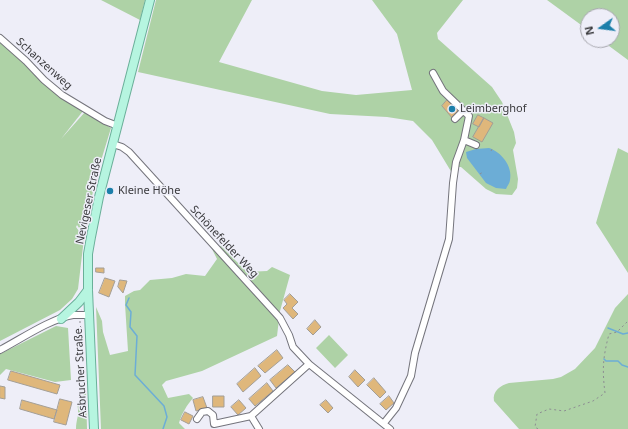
<!DOCTYPE html>
<html>
<head>
<meta charset="utf-8">
<style>
	body { margin:0 }
	#map { position:relative; width:628px; height:429px; overflow:hidden; background:#eeeef8; font-family:"Noto Sans",sans-serif }
	canvas { display:block }
	.north { position:absolute; left:580px; top:8px; width:40px; height:40px; box-sizing:border-box; background:#eeeef8; border:1px solid #a6a6ad; border-radius:50%; rotate:256deg; font-size:11px; font-weight:700; line-height:16px; text-align:center; color:#39393c }
	.north::after { content:''; display:block; margin:auto; width:14px; height:18px; background:#1c7faa; clip-path:polygon(50% 0,100% 100%,50% 72%,0 100%) }
</style>
</head>
<body>
<div id="map">
<canvas width="628" height="429"></canvas>
<div class="north">N</div>
</div>
<script>
const c = document.querySelector('canvas').getContext('2d');
c.lineJoin = 'round';
function paint(path, color) { c.fillStyle = color; c.fill(path, 'evenodd'); }
function trace(path, color, width, dash) { c.strokeStyle = color; c.lineWidth = width; c.lineCap = dash ? 'butt' : 'round'; c.setLineDash(dash || []); c.stroke(path); }
function label(font, color, halo, rows, align = 'center') {
  c.font = font + ' "Noto Sans",sans-serif'; c.lineWidth = 3; c.setLineDash([]); c.textBaseline = 'middle'; c.strokeStyle = halo; c.fillStyle = color; for (const [text, x, y, turn = 0] of rows) {
    c.save(); c.translate(x, y); c.rotate((+turn || 0) * Math.PI / 180); c.textAlign = isNaN(turn) ? turn : align; if (halo) c.strokeText(text, 0, 0); c.fillText(text, 0, 0); c.restore();
  }
}
paint(new Path2D(`
	M101,0h44l-5,20z
	M156,0h96l-33,62 103,29 34,4 56,-5 -15,-56 -25,-34h91l-26,33 1,6 54,48 10,15 12,30 2,11 -3,7 5,29 -1,9 -5,7 -16,-1 -10,-5 -25,-22h-3l-6,6 -20,-33 -19,-19 -26,-4 -57,-3 -192,-42z
	M547,0h81v60l-27,-20h11v-24h-24v14z
	M0,40l49,48 34,23 -22,28 24,-27 26,16 -15,49 -12,58 -7,-10 -1,2 8,11 -6,51 -6,10 -12,11 -60,31z
	M618,148l10,5v120l-32,-50z
	M221,246l26,26 20,-1 5,-4 18,8 -10,36 -3,25 -75,35 -36,10 -4,4 6,13 21,-4 4,4c-6,7 -11,15 -14,25l6,6h-84l-5,-122 6,14 1,11 7,23 18,-4 -3,-47v-8l9,-5 6,-1 10,-10 22,-2 14,-4 19,2 12,-17 -6,-12z
	M628,294v135h-109l-25,-28c-2,-10 7,-16 15,-18l44,-4 8,-2 14,-8 20,-21 20,-40z
	M56,326l12,2 3,52 -16,2 -49,-13 -6,6v-21z
	M329,335l19,20 -13,13 -19,-20z
	M86,391l1,38h-11c0,-10 4,-14 1,-25z`), '#aed2a6');
paint(new Path2D(`
	M489,148c12,4 24,18 21,32 0,3 -3,6 -4,9l-10,-1 -10,-5 -19,-25 -1,-6 10,-3z`), '#6cadd6');
trace(new Path2D(`
	M129,298l-3,7 5,7 -1,15 7,9 -2,39 29,31 3,11 -4,12
	M608,328l15,6 5,-1
	M604,359l2,2h12l4,4 6,2`), '#6cadd6', 1.5);
const building = new Path2D(`
	M448,99l13,12 -8,8 -11,-13z
	M478,115l6,3 -5,9 -6,-3z
	M484,118l9,5 -11,19 -9,-5z
	M96,268h8v5l-8,-1z
	M105,278l10,3 -6,16 -10,-4z
	M120,280l7,1 -4,12 -5,-6z
	M290,294l8,8 -6,6 6,6 -5,5 -10,-11 4,-4 -3,-4z
	M315,320l6,7 -8,8 -6,-6z
	M277,350l6,8 -18,15 -7,-7z
	M288,365l7,7 -19,16 -6,-8z
	M255,368l6,8 -18,16 -6,-8z
	M355,370l10,10 -7,7 -9,-10z
	M11,371l49,14 -3,9 -49,-14z
	M374,378l12,14 -6,6 -13,-13z
	M267,383l6,8 -18,15 -6,-7z
	M0,386l5,1v12l-5,-1z
	M213,396h11v11h-11z
	M389,396l5,7 -8,7 -6,-6z
	M203,397l4,11 -11,3 -3,-11z
	M60,399l12,3 -6,23 -12,-3z
	M22,400l35,10 -3,9 -34,-10z
	M239,400l7,8 -8,7 -7,-8z
	M326,400l7,8 -5,5 -8,-8z
	M185,412l8,4 -4,8 -8,-4z`);
paint(building, '#dfb77b');
trace(building, '#a39e96', 1);
const minor = new Path2D(`
	M0,38l26,23 18,19 18,15 43,26 13,5
	M455,119l8,-8
	M464,140l12,5
	M113,144l9,3 7,5 151,166 9,17 4,12 16,17 81,65
	M0,350c21,-11 50,-31 73,-35 5,0 11,0 16,0
	M251,416l8,13
	M197,419l5,-7 6,-1 5,4 1,9 37,-8 58,-52
	M384,423l12,-15 15,-32 4,-23 34,-114 4,-56 3,-21 8,-22 5,-24 -26,-25 -10,-18`);
const major = new Path2D(`
	M61,319l18,-17 9,-12
	M94,429l-6,-139v-36l3,-17 8,-40 51,-197`);
trace(minor, '#74747c', 8);
trace(major, '#6aaf99', 10);
trace(new Path2D(`
	M491,151l1,-2
	M480,174l3,-2
	M80,321v5l3,3
	M538,429l-3,-2 2,-13 12,-5 15,2 29,-10 12,-8c-3,-24 -2,-36 4,-59l8,-2 11,-11`), '#8c8c92', 1, [2, 3]);
trace(minor, '#fff', 6);
trace(major, '#b6f5e0', 8);
for (const [x, y, r, color] of [
	[452,109,4,"#1c7faa"],
	[110,191,4,"#1c7faa"]
]) { const dot = new Path2D(); dot.arc(x, y, r, 0, 2 * Math.PI); c.fillStyle = color; c.fill(dot); trace(dot, '#eeeef8', 1.5); }
label('11px', '#39393c', '#eeeef8', [
	["Schanzenweg",44,64,42],
	["Nevigeser Straße",89,201,-78],
	["Schönefelder Weg",224,242,47],
	["Asbrucher Straße",81,373,-93]
]);
label('11px', '#39393c', '#eeeef8', [
	["Leimberghof",460,109],
	["Kleine Höhe",118,191]
], 'left');
</script>
</body>
</html>
